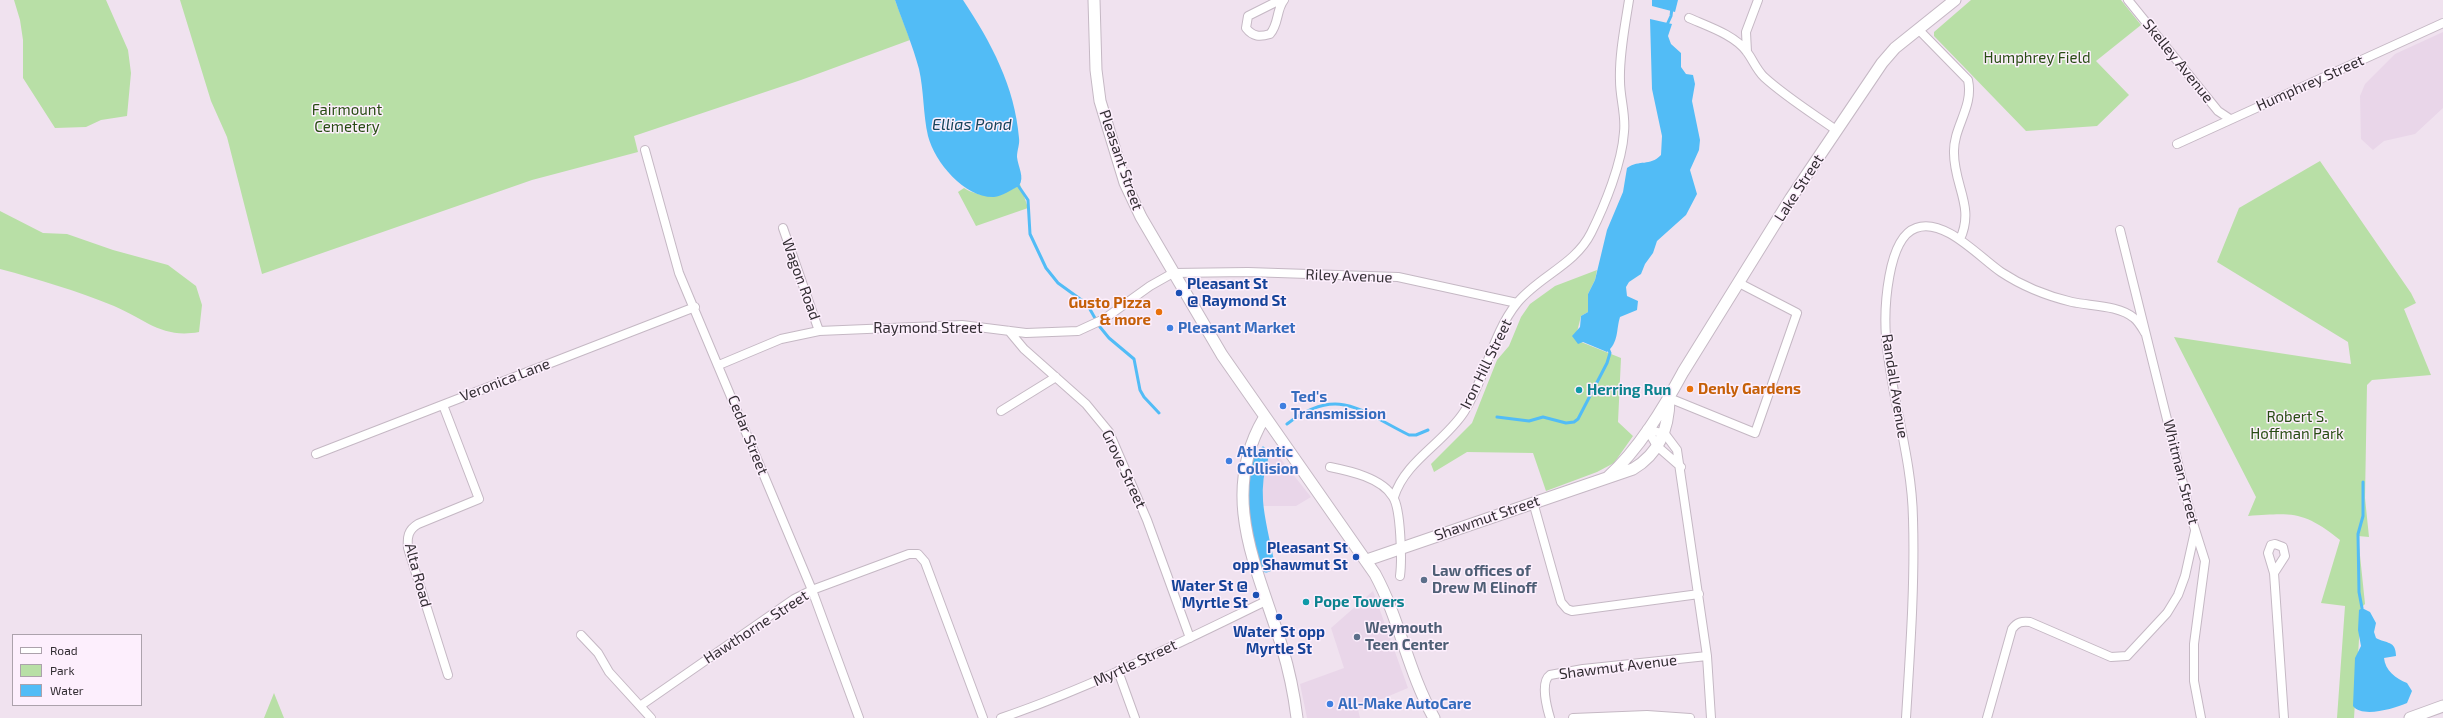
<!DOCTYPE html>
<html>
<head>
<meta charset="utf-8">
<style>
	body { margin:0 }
	#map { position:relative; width:2443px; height:718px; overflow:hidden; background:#f0e2ef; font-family:"Exo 2",sans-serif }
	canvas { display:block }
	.legend { position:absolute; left:12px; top:634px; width:130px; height:72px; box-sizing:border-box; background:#fdeffd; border:1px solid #aca2ac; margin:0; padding:5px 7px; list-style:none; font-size:12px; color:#332e33 }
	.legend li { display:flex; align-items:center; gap:8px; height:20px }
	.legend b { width:20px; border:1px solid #aca2ac }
</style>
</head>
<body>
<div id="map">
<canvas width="2443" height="718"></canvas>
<ul class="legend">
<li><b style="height:5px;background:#fff"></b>Road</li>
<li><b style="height:11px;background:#b8dfa6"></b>Park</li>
<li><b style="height:11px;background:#52bcf6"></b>Water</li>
</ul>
</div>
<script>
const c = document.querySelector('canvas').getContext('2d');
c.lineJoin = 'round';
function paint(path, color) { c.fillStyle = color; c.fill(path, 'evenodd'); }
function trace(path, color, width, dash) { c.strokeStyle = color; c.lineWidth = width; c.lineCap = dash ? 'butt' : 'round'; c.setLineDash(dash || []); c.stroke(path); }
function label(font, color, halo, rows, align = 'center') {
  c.font = font + ' "Exo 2",sans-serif'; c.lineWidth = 3; c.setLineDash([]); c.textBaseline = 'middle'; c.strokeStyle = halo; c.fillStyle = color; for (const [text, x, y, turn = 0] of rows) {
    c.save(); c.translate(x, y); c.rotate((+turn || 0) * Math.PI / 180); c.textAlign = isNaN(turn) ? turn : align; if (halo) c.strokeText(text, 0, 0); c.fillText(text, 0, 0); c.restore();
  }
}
paint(new Path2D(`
	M2443,32v76l-28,26 -31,7 -11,9 -12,-11 -1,-43 5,-12 30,-30z
	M1272,448l39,49 -15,9h-35v-29z
	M1373,591l35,97 -50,21 2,9h-53l-7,-34 44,-16 -13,-40z`), '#e9d6e9');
paint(new Path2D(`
	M14,0h92l22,50 3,23 -4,43 -26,4 -15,7 -31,1 -32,-50v-38l-3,-20z
	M180,0h715l15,40 -109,40 -167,56 4,16 -106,28 -270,94 -35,-137 -16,-36z
	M1971,0h150l20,25 -45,36 33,34 -32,31 -71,5 -92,-95v-4z
	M2320,161l91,132 5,10 -12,6 27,66 -59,5 -5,5 -2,113 4,39 -11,-1 7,68 -4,4 -7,110h-17l8,-112 -24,-3 19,-63c-37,-29 -46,-27 -92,-24l8,-19 -82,-160 177,27 -3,-22 -131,-80 22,-54z
	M1020,184l8,24 -52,18 -18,-34 6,-4c17,11 40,9 56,-4z
	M0,211l43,22 24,1 46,16 55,15 28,21 6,19 -3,27c-37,7 -54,-13 -85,-26 -37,-15 -76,-27 -114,-37z
	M1597,270l-2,10 -7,14v18l-7,4 -4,16 4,10 40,16 -3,64 15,14 -19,27 -17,9 -51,19 -13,-38 -66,-1 -33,20 -3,-8 41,-41 25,-63 12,-14 12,-29 9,-13 25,-18z
	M274,693l10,25h-20z`), '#b8dfa6');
paint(new Path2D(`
	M895,0h68c28,42 52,87 56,138 1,6 -2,12 -2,19 1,10 8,20 2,29 -8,4 -17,10 -25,11 -29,1 -59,-34 -66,-61 -5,-22 -4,-45 -9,-67 -6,-23 -16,-46 -24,-69z
	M1652,0h26l-3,12 -23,-6z
	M1650,19l22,5 -4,12 3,8 10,9v14l5,7 7,1 2,9 -3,17 8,39 -1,10 -9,20 7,24 -11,21 -29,26 -4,12 -8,11 -4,10 -12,8 -3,5 1,9 11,5 -1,9 -17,7c-4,13 -1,25 -13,35l-24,-10 -5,2 -6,-8 8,-9 1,-11 7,-4v-18l7,-14 12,-50 16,-38 4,-24c13,-9 22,-1 34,-13l1,-19 -10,-47z
	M2362,608l8,4 6,11 -2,9 2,6c10,6 20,2 20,18l-12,2c1,12 12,21 23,25l5,8 -5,12c-14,6 -45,15 -54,3l2,-48 6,-12 -3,-16 1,-20z`), '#52bcf6');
trace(new Path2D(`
	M1666,27l5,-11 2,-16
	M1017,184l11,16 2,34 16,34 12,15 29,21 13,23 9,11 25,21 6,31 4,7 15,16
	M1497,417l32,4 14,-4 23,6 8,-1 4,-3 29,-56 3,-10 -2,-5
	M1287,424c51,-39 73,-13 122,11h7l12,-5
	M1257,456l3,1 3,-9
	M2362,608l-3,-16 -1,-58 5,-18v-34`), '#52bcf6', 3);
trace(new Path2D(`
	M1260,457c-13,37 -1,71 6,107`), '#52bcf6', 17);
const street = new Path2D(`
	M1280,0l-32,16 -2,12c7,9 14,9 24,6 9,-10 6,-24 14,-34
	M2128,0l90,111 12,8
	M1689,18c18,8 46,17 58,34 6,8 9,17 17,25 22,20 48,36 72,53
	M1919,30l49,50c6,27 -15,47 -14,73 0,33 21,54 6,86
	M1747,52l-1,-20 12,-32
	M2177,144l266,-121
	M645,150l34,123 133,317 47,128
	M783,228l36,103
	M2120,230l72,290 13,41 -11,83v37l7,37
	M1009,331l15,18 62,55 23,28 38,88 43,118
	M719,365l62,-26 38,-8 143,-6 64,8 52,-2 26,-12 46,-33 23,-13 75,-1 150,5 119,26
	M1669,398l86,35 42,-120 -58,-30
	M443,405l36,94 -61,25c-10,6 -11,13 -10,24l40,127
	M1001,411l55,-34
	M1647,429l18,5 12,16 30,206 4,62
	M1647,429l10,17 24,21
	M316,454l379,-147
	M1330,467c20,4 52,11 63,30 8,12 9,64 7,79
	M1394,497c11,-36 50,-54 70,-85 22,-34 28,-78 53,-109 22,-27 58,-38 74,-70 14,-28 31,-70 33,-101 2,-17 -4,-34 -4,-51 -1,-26 5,-55 9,-81
	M1533,502l28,100 6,7 5,2 127,-17
	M2274,573l11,-17 -2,-9 -8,-3 -4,1 -3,8 6,20 10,145
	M581,635l17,18 11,19 42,46
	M1118,671l17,47
	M640,706l154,-107 18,-9 97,-36h9l7,8 58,156
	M1001,718c91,-31 178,-75 265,-117
	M1550,718c-3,-10 -10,-36 0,-43l33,-6 124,-13
	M1573,718l74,-3 43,3
	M1906,718c4,-66 9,-133 7,-199 -1,-62 -22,-121 -27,-182 -2,-27 1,-99 30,-109 28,-11 64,30 85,44 21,14 46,24 71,30 18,4 47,3 62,16 5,4 8,10 11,15
	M1987,718l25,-89c5,-7 10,-8 18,-7l81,35 16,-1 40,-43 11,-18 7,-19 10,-45`);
const secondary = new Path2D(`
	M1094,0l2,70 4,31 25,82 16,34 81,138 153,219c25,46 33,98 59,144
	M1264,418c-46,78 -6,151 18,229 7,23 12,47 15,71
	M1608,477c31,-28 55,-68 75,-105l108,-174 91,-135 13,-15 60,-48
	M1367,560l266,-91c27,-16 36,-41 36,-71
	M2410,718l33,-12`);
trace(street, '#c5b8c4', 10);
trace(secondary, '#c5b8c4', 13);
trace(street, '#fff', 8);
trace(secondary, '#fff', 11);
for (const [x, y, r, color] of [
	[1179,293,4,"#1a4fb4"],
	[1159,312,4,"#e8710a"],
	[1170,328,4,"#3f7fe0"],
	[1690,389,4,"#e8710a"],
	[1579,390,4,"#0f9aa8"],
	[1283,406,4,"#3f7fe0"],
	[1229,461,4,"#3f7fe0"],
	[1356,557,4,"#1a4fb4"],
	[1424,580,4,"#5c6f8a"],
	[1256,595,4,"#1a4fb4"],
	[1306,602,4,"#0f9aa8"],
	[1279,617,4,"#1a4fb4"],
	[1357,637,4,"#5c6f8a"],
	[1330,704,4,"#3f7fe0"]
]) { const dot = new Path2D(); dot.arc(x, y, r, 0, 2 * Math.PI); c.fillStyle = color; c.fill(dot); trace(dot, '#fdeffd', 1.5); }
label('15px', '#284c13', '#fdeffd', [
	["Humphrey Field",2037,58],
	["Fairmount",347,110],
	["Cemetery",347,127],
	["Robert S.",2297,417],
	["Hoffman Park",2297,434]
]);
label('15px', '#332e33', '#fdeffd', [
	["Skelley Avenue",2178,61,51],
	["Humphrey Street",2310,83,-24],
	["Pleasant Street",1121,160,71],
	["Lake Street",1799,188,-57],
	["Riley Avenue",1349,276,2],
	["Wagon Road",801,279,70],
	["Raymond Street",928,328],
	["Iron Hill Street",1486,364,-64],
	["Veronica Lane",505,380,-21],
	["Randall Avenue",1895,386,81],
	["Cedar Street",748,435,68],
	["Grove Street",1124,469,65],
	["Whitman Street",2181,472,76],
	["Shawmut Street",1487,518,-19],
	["Alta Road",418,575,75],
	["Hawthorne Street",756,627,-33],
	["Myrtle Street",1135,663,-25],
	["Shawmut Avenue",1618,667,-7]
]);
label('bold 15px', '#164399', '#fdeffd', [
	["Pleasant St",1187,284,"left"],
	["@ Raymond St",1187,301,"left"],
	["Pleasant St",1348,548],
	["opp Shawmut St",1348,565],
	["Water St @",1248,586],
	["Myrtle St",1248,603],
	["Water St opp",1279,632,"center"],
	["Myrtle St",1279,649,"center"]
], 'right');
label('bold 15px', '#c56008', '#fdeffd', [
	["Gusto Pizza",1151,303],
	["& more",1151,320],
	["Denly Gardens",1698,389,"left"]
], 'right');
label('bold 15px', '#366cbe', '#fdeffd', [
	["Pleasant Market",1178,328],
	["Ted's",1291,397],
	["Transmission",1291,414],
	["Atlantic",1237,452],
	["Collision",1237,469],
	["All-Make AutoCare",1338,704]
], 'left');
label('bold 15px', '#0d838f', '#fdeffd', [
	["Herring Run",1587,390],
	["Pope Towers",1314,602]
], 'left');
label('bold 15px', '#4e5e75', '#fdeffd', [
	["Law offices of",1432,571],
	["Drew M Elinoff",1432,588],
	["Weymouth",1365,628],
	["Teen Center",1365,645]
], 'left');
label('italic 16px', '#17445b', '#fdeffd', [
	["Ellias Pond",972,125]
]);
</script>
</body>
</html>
